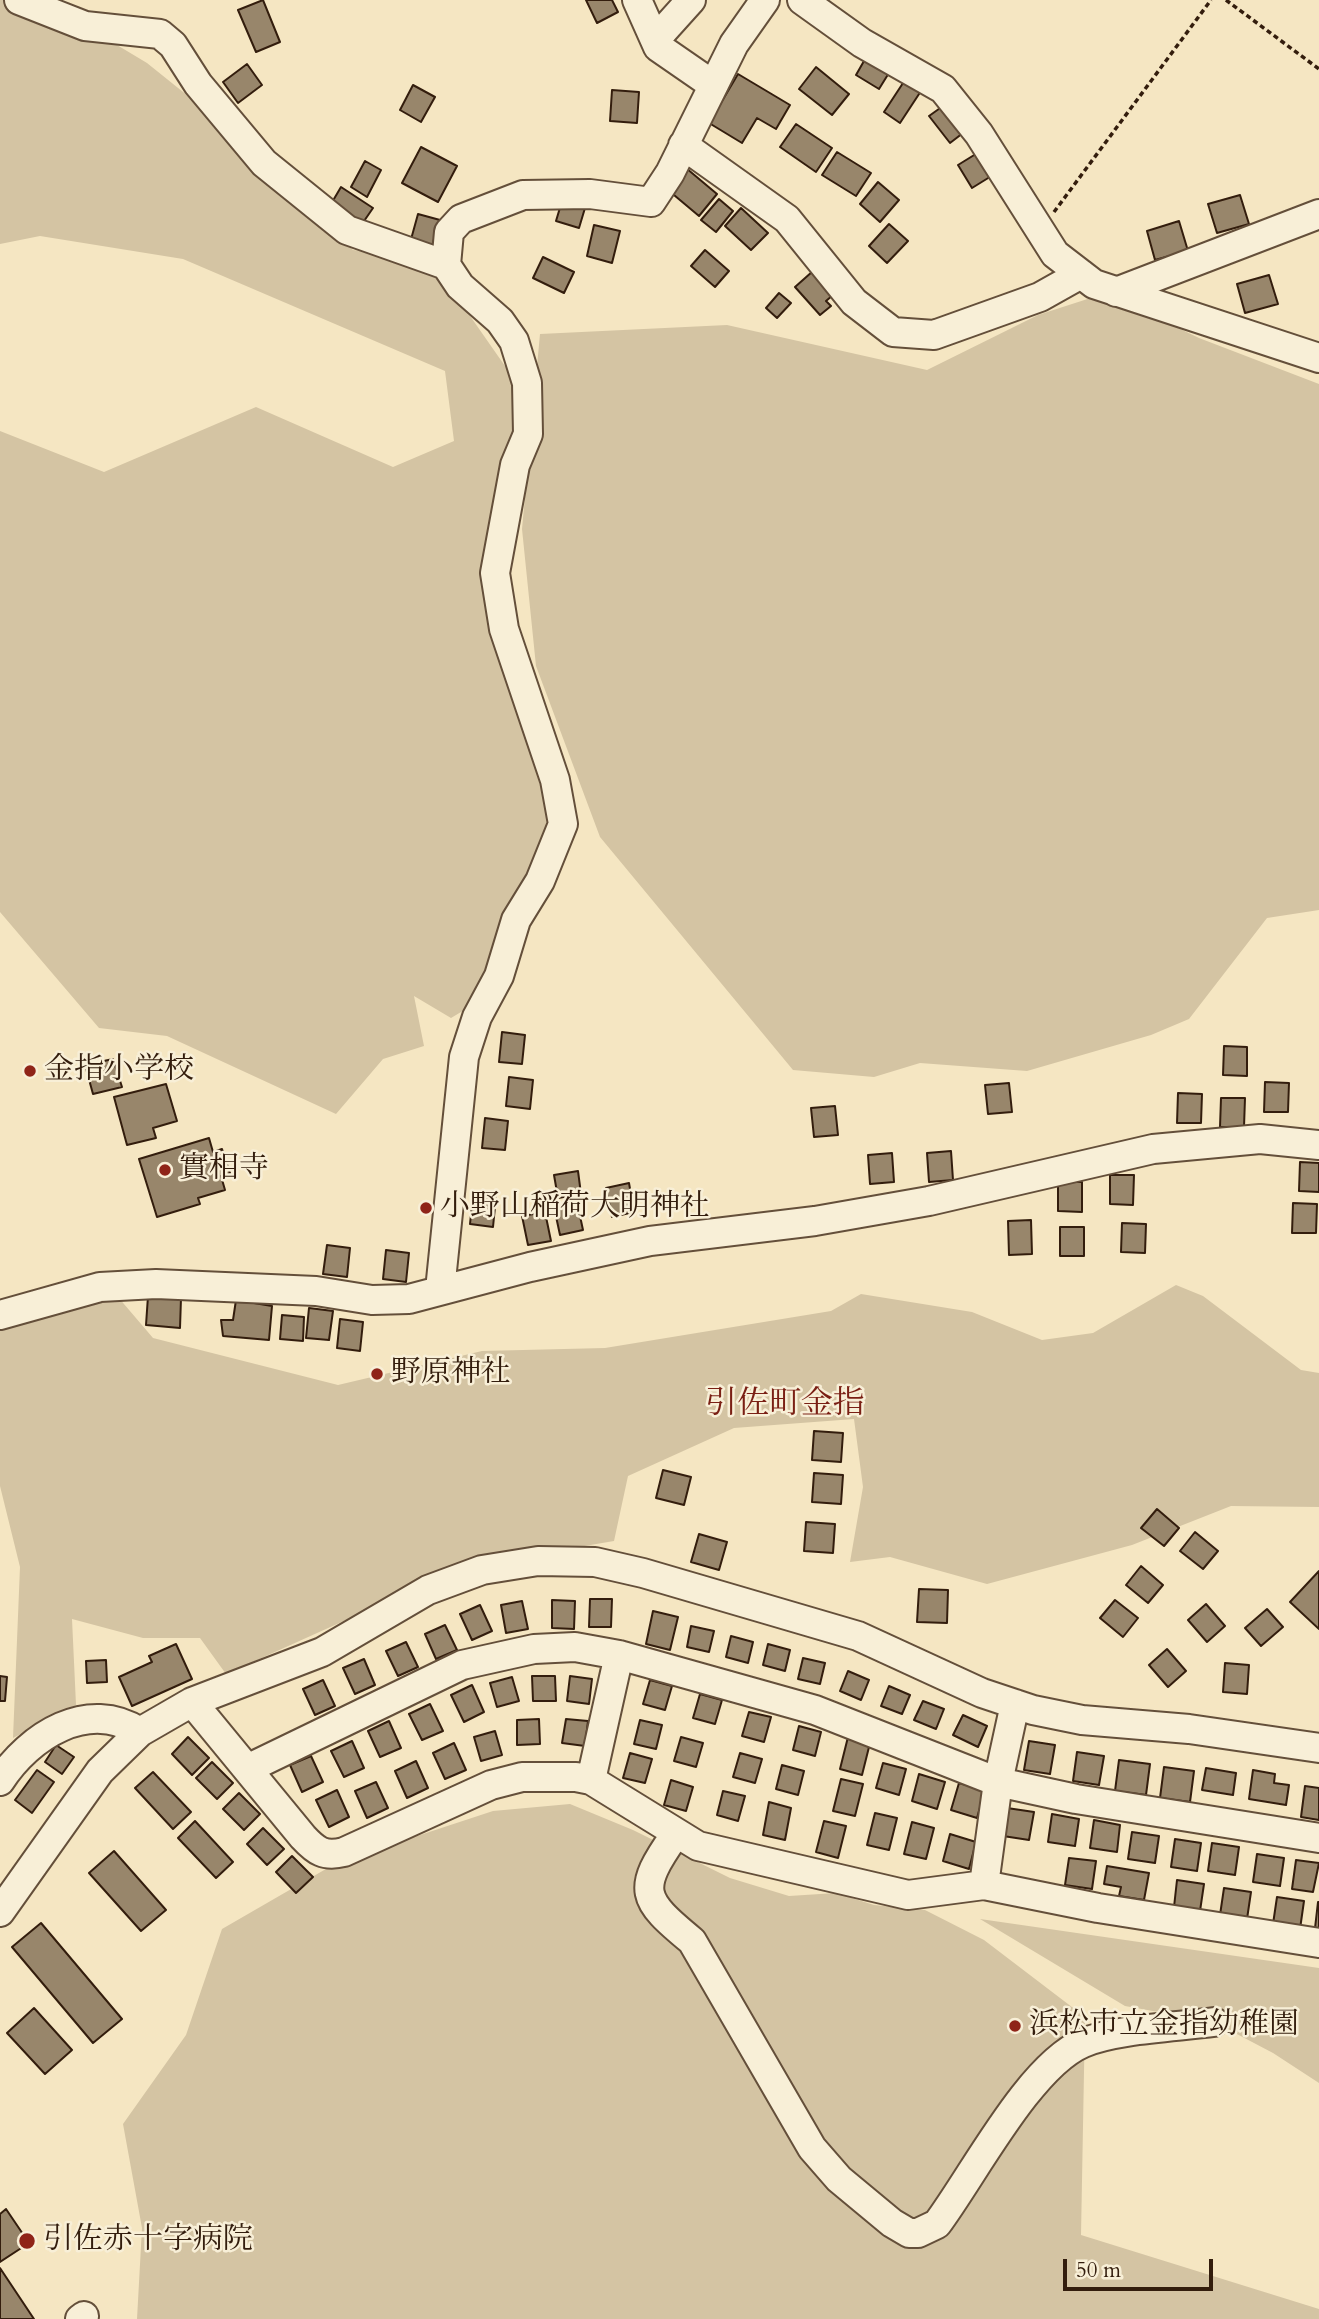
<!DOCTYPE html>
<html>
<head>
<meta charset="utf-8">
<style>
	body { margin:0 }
	#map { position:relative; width:1319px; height:2319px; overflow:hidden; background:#f5e6c2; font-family:Cardo,serif }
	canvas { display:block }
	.scale { position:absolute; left:1063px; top:2259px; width:150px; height:32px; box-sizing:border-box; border:4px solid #331d0d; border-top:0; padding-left:9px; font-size:21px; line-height:24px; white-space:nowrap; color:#331d0d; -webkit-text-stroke:5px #f8efd7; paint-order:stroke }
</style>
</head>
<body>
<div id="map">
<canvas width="1319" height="2319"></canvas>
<div class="scale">50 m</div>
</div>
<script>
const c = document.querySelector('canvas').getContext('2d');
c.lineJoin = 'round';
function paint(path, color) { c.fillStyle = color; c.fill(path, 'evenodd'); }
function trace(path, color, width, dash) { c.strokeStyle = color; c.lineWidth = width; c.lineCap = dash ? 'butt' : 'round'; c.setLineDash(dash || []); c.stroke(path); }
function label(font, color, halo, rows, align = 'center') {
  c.font = font + ' Cardo,"Noto Serif JP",serif'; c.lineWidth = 5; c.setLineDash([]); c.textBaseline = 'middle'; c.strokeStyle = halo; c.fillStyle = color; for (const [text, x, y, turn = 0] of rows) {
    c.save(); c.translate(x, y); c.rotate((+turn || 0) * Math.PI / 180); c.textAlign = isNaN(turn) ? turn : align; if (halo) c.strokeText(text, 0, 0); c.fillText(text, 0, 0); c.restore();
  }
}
paint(new Path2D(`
	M0,0h42l105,63 102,82 104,105 78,10 97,139 -30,195 65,230 -82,176 -30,18 -37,-22 10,50 -41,13 -47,55 -169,-78 -68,-8 -99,-116v-481l104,41 152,-65 137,60 61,-26 -9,-70 -262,-112 -143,-23 -40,8z
	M1106,293l93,45 120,46v526l-52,8 -78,101 -38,16 -124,36 -107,-8 -46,14 -81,-7 -193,-233 -64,-171 -14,-137 18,-195 187,-9 200,45 111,-55z
	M1176,1285l27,11 98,74 18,3v134l-88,-1 -99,39 -145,39 -97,-27 -40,5 13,-75 -9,-68 -120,9 -106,48 -14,65 -148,25 -240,108 -26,-36h-57l-71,-19 4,86 -63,33 7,-171 -20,-81v-156l23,-9 95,-24 35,41 185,47 144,-34 123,-3 226,-37 30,-17 111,18 70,28 51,-7z
	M570,1804l63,26 97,48 59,18 47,-3 38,12 51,5 59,30 101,77 -4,218 238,74v10h-1182l5,-91 -19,-104 63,-89 36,-106 116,-67 155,-51z
	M980,1919l339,49v115l-46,-30 -59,-31 -89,-16z`), '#d4c4a3');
const building = new Path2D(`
	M263,0l17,42 -24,10 -18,-42z
	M586,0h26l6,12 -21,11z
	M868,54l24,14 -13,21 -23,-14z
	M247,64l15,21 -24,18 -15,-21z
	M816,67l33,27 -17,21 -33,-26z
	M738,74l52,31 -14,24 -19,-11 -15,25 -33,-20z
	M905,80l16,11 -21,32 -16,-11z
	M413,85l22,12 -14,25 -21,-12z
	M612,90l27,2 -2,31 -27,-2z
	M943,106l20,27 -13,10 -21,-27z
	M796,124l36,24 -16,24 -36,-25z
	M421,147l36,19 -19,36 -36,-19z
	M837,152l34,21 -15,23 -34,-21z
	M979,152l14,23 -21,13 -14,-23z
	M365,161l16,9 -14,27 -16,-10z
	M686,168l31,26 -18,22 -31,-26z
	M878,182l21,18 -19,22 -20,-18z
	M341,187l32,21 -11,16 -31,-20z
	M1240,195l9,29 -32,9 -9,-29z
	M719,199l14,12 -17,21 -15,-12z
	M562,201l23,7 -6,20 -23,-7z
	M741,208l27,25 -17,17 -26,-24z
	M418,214l22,6 -9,29 -21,-6z
	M1179,221l9,30 -33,9 -8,-29z
	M889,224l19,17 -21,22 -18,-17z
	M594,225l26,6 -8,32 -25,-7z
	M705,250l24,21 -14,16 -24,-21z
	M543,257l31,15 -10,21 -31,-15z
	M813,271l20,24 -7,6 5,5 -11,9 -25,-28z
	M1269,275l9,29 -33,9 -8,-29z
	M779,293l12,10 -14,15 -11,-10z
	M502,1032l23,3 -3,29 -23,-2z
	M1224,1046l23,1v29l-24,-1z
	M113,1059l9,28 -29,7 -8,-29z
	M509,1077l24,3 -3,29 -24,-3z
	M1265,1082l24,1 -1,29h-24z
	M1009,1083l3,29 -24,2 -3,-29z
	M166,1084l11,37 -24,7 3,10 -29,7 -13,-48z
	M1178,1093l24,1 -1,29h-24z
	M1221,1098h24l-1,29h-24z
	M835,1106l3,29 -24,2 -3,-29z
	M485,1118l23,3 -3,29 -23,-2z
	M209,1138l4,14 9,-3 8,24 -9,3 4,14 -27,8 2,6 -43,13 -18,-58z
	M951,1151l2,29 -24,2 -2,-29z
	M892,1153l2,29 -24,2 -2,-29z
	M1300,1162l19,1v29l-20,-1z
	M578,1171l3,23 -23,4 -4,-23z
	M1110,1175h24l-1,30 -23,-1z
	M1058,1182h24v30l-24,-1z
	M629,1183l5,29 -22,5 -6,-29z
	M473,1195l23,2 -3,30 -23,-3z
	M577,1202l6,28 -23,5 -6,-28z
	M1293,1203l24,1 -1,29h-24z
	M545,1212l6,29 -23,4 -6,-29z
	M1031,1220l1,34 -23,1 -1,-34z
	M1122,1223l24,1 -1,29 -24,-1z
	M1060,1227h24v29h-24z
	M327,1245l23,3 -3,29 -24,-3z
	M386,1250l23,3 -3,29 -23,-3z
	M148,1296l33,2 -1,30 -34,-3z
	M236,1300l36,6 -3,34 -46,-4 -2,-16h12z
	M309,1308l24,3 -4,29 -23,-2z
	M282,1315l22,2 -1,24 -23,-2z
	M340,1319l23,3 -3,29 -23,-3z
	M814,1431l29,2 -2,29 -29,-2z
	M663,1470l28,7 -7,28 -28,-7z
	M814,1473l29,2 -2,29 -29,-2z
	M1157,1509l22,19 -15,18 -23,-18z
	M806,1522l29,2 -2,29 -29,-2z
	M1195,1532l23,19 -15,18 -23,-18z
	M699,1534l28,8 -8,28 -28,-8z
	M1141,1566l22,19 -15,18 -22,-18z
	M1319,1571v58l-29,-27z
	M919,1589l29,1 -1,33 -30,-1z
	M590,1599h22l-1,28h-22z
	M552,1600l23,1 -1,28 -22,-1z
	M1115,1600l23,18 -15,19 -23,-19z
	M522,1601l6,28 -22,4 -5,-28z
	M1206,1604l19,22 -18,16 -19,-22z
	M480,1605l12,26 -20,9 -12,-26z
	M1267,1609l16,18 -22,19 -16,-18z
	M653,1611l25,6 -8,33 -24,-6z
	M445,1625l12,25 -21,9 -11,-25z
	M691,1626l23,5 -5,21 -22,-5z
	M731,1636l22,6 -5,21 -22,-6z
	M406,1642l12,25 -20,9 -12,-25z
	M176,1644l16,35 -60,27 -13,-29 33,-15 -3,-6z
	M768,1644l22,6 -5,21 -22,-6z
	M1167,1649l19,22 -18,16 -19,-22z
	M803,1658l22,5 -5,21 -22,-5z
	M364,1659l11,26 -20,9 -12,-26z
	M106,1660l1,22 -20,1 -1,-22z
	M1225,1663l24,2 -2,29 -24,-2z
	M848,1671l21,9 -8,20 -21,-9z
	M0,1676l7,1 -2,24h-5z
	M532,1676h23l1,25h-23z
	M570,1676l22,3 -3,25 -22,-3z
	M512,1677l7,24 -22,6 -7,-24z
	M323,1680l12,26 -20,9 -12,-26z
	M650,1680l22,6 -7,24 -22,-6z
	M472,1685l12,27 -20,10 -13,-27z
	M889,1686l21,9 -8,19 -21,-8z
	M700,1694l22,6 -7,24 -22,-6z
	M923,1701l21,8 -8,20 -22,-9z
	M430,1704l13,27 -21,9 -13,-26z
	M749,1712l22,5 -7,25 -22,-6z
	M963,1715l24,11 -9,21 -25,-12z
	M539,1719l1,25 -23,1v-25z
	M566,1719l22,2 -3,25 -23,-3z
	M640,1720l22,5 -6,24 -22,-5z
	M389,1721l12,27 -21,9 -12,-26z
	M799,1726l22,6 -6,24 -22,-6z
	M495,1731l7,24 -21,6 -7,-24z
	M188,1737l21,21 -17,17 -20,-21z
	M681,1737l22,6 -7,24 -22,-6z
	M848,1737l22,6 -8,32 -22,-6z
	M352,1741l12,27 -20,9 -13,-26z
	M1029,1741l26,4 -5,29 -26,-4z
	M454,1743l12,27 -21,9 -12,-26z
	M56,1745l18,12 -12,17 -17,-12z
	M1077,1752l27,4 -5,29 -26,-4z
	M630,1753l22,6 -7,24 -22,-5z
	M740,1753l22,6 -7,24 -22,-6z
	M311,1756l12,26 -21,10 -12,-27z
	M1119,1760l31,4 -4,31 -31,-4z
	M416,1761l12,27 -21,10 -12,-27z
	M212,1762l21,21 -16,16 -21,-21z
	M883,1763l23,6 -7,26 -23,-7z
	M782,1765l22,6 -6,24 -22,-6z
	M1164,1767l30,4 -4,31 -30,-4z
	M1206,1768l30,5 -3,22 -31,-5z
	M37,1770l17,12 -22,31 -17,-13z
	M1253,1770l22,4 -1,9 15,2 -3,20 -37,-6z
	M153,1772l38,40 -18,17 -38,-41z
	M919,1774l26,8 -8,27 -25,-8z
	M841,1779l22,5 -8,32 -22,-5z
	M671,1780l22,7 -7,24 -22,-6z
	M376,1782l12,26 -21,10 -12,-27z
	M959,1783l26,7 -8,28 -26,-8z
	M1305,1786l14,2v32l-18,-3z
	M337,1790l12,27 -20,10 -13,-27z
	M723,1791l22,5 -7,25 -21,-6z
	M239,1793l21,21 -16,16 -21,-21z
	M769,1802l22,6 -6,32 -22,-5z
	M1007,1808l27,4 -5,28 -26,-4z
	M875,1813l22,5 -8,32 -22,-5z
	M1052,1814l27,5 -4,27 -27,-4z
	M1094,1820l26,5 -3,27 -27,-4z
	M195,1821l38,41 -17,16 -38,-40z
	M824,1821l22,5 -8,32 -22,-6z
	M912,1822l22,6 -8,31 -22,-5z
	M263,1828l21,21 -17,16 -20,-21z
	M1132,1832l27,4 -4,27 -27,-4z
	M950,1834l26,8 -7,27 -26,-8z
	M1175,1839l26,4 -4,28 -26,-4z
	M1212,1843l27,4 -4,28 -27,-4z
	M114,1851l52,59 -25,21 -52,-58z
	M1257,1854l27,4 -4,28 -27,-4z
	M292,1856l21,21 -17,16 -20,-21z
	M1069,1858l27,3 -4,28 -27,-4z
	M1296,1860l23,3 -6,29 -21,-3z
	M1107,1866l42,7 -5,27 -25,-4 2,-9 -17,-3z
	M1177,1880l27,4 -4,27 -26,-4z
	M1224,1888l27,4 -4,27 -27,-4z
	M1277,1897l27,4 -4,28 -27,-5z
	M1318,1902h1v27l-4,-1z
	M41,1923l81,96 -29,24 -81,-96z
	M34,2008l38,42 -27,24 -38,-41z
	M6,2209l23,34 -29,19v-48z
	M0,2268l34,51h-34z`);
paint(building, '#98866b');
trace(building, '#331d0d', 2);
const minor = new Path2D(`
	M19,0l66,26 75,8 13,11 25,39 66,79 83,67 99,35
	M637,0l21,47 55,38
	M802,0l60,43 81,46 36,45 76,120 39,30 225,74
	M655,40l36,-40
	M683,145l104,74 67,83 39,30 41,3 106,-38 41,-23
	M1116,292l203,-78
	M440,1290l24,-233 13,-40 22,-41 17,-56 24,-39 23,-57 -8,-44 -51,-151 -9,-56 20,-108 13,-31 -1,-51 -13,-42 -14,-20 -40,-35 -14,-21 3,-33 12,-13 62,-24 67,-1 61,8 19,-29 64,-129 31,-44
	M0,1315l100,-28 56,-3 160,7 56,9 37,-1 121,-32 120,-26 165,-20 114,-20 224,-52 107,-10 59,6
	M192,1702l111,135c13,14 21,20 41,15l147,-67 31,-8h54l15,3 107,66 210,49 76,-10 114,23 221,35
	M247,1769l215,-104 72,-16 41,-2 44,8 196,55 183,72 78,17 243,39
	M591,1780l28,-125
	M0,1781c29,-45 88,-83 140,-49
	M675,1835c-39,55 -34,64 17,106l120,207 27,31 53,44 17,10h9l19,-9c36,-48 92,-158 146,-181 33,-14 94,-16 131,-21
	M984,1885l14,-103 17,-78
	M0,1912l100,-141 40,-39 52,-30 130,-50 106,-62 54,-20 56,-9 57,1 48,11 215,63 124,57 51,17 49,10 107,9 130,19
	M80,2319l4,-3`);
trace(minor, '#644f3a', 32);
trace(new Path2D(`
	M1226,0l93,69
	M1054,212l157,-212`), '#331d0d', 3.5, [5, 3.5]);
trace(minor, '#f8efd7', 28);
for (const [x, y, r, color] of [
	[30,1071,7,"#8f2418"],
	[165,1170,7,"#8f2418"],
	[426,1208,7,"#8f2418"],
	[377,1374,7,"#8f2418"],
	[1015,2026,7,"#8f2418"],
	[27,2241,9,"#8f2418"]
]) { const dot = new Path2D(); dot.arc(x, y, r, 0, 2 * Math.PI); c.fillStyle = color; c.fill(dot); trace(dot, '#f8efd7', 2.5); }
label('30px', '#331d0d', '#f8efd7', [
	["金指小学校",44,1071],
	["實相寺",179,1170],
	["小野山稲荷大明神社",440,1208],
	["野原神社",391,1374],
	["浜松市立金指幼稚園",1029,2026],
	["引佐赤十字病院",43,2241]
], 'left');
label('32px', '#7a1f14', '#f8efd7', [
	["引佐町金指",785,1406]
]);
</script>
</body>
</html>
